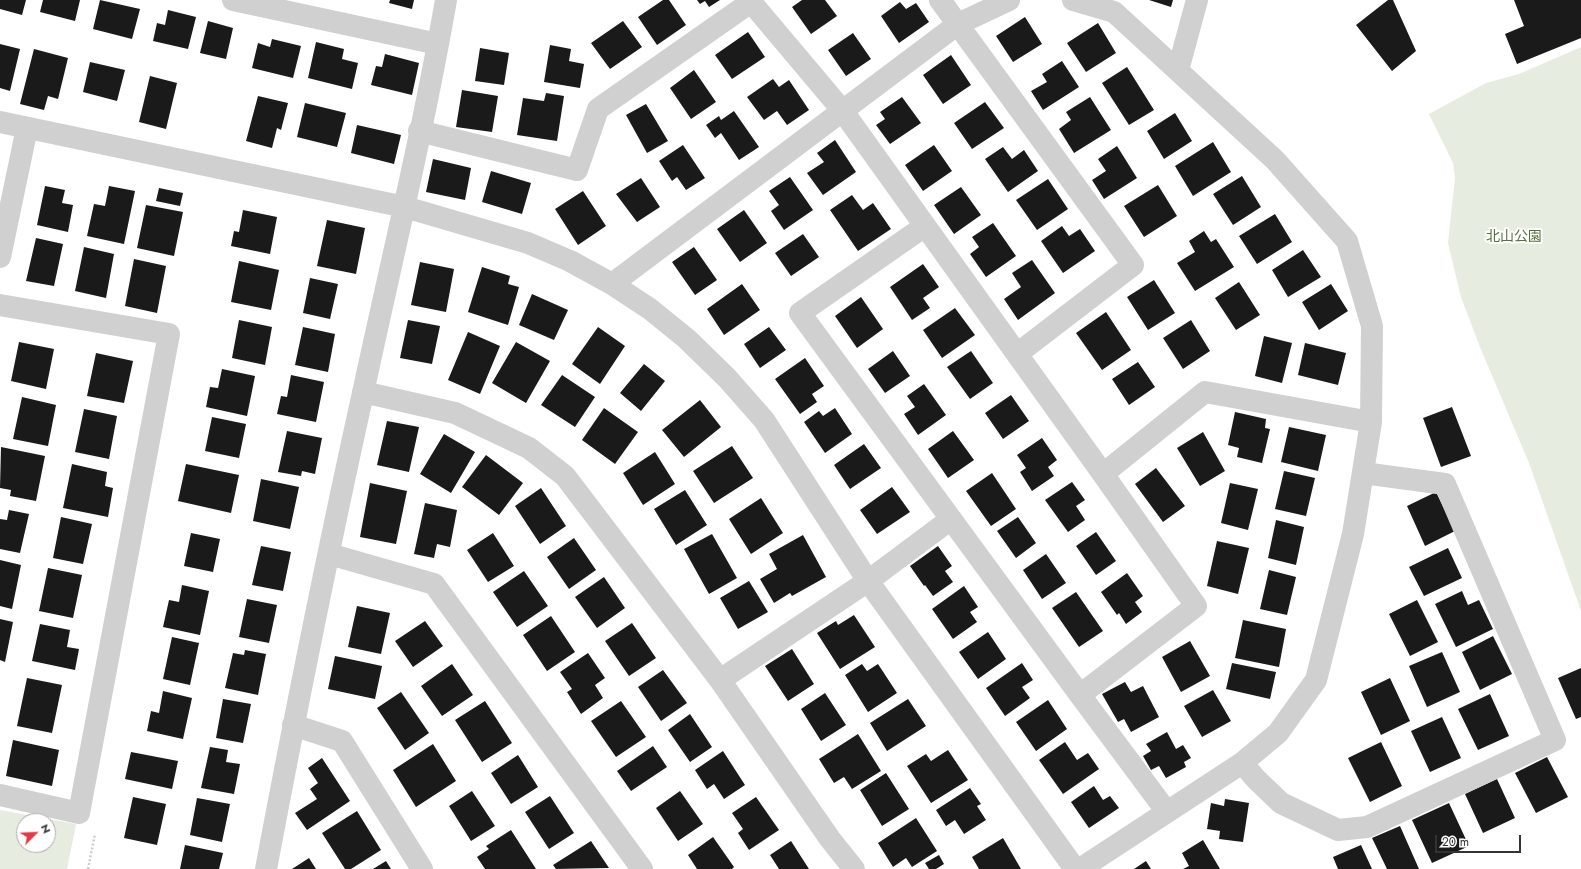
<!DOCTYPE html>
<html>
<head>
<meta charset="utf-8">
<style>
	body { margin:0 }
	#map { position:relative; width:1581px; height:869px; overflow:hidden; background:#fff; font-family:Jost,sans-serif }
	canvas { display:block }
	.north { position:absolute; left:16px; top:813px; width:40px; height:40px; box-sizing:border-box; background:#fff; border:1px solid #adadad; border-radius:50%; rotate:66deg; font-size:11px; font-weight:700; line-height:16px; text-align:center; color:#333 }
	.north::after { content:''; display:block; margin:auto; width:14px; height:18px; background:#e63946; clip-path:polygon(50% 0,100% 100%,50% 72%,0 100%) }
	.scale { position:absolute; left:1435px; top:835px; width:86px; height:18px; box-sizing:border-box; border:2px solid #333; border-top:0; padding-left:5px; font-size:12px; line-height:14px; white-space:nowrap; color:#333; -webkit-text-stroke:3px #fff; paint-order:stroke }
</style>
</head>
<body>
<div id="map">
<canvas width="1581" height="869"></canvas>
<div class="north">N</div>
<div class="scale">20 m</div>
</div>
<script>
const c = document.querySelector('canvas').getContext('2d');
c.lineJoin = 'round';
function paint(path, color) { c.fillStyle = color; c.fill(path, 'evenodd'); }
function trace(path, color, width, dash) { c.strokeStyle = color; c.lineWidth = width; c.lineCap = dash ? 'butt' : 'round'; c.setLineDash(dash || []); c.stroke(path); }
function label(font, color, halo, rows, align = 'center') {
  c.font = font + ' Jost,"Noto Sans JP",sans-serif'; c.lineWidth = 4; c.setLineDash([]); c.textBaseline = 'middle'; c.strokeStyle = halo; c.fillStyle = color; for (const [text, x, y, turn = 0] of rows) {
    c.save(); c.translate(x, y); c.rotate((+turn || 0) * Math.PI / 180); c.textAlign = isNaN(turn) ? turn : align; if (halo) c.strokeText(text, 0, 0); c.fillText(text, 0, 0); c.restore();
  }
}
paint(new Path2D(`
	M1581,47v564l-52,-148 -49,-116 -19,-50 -13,-54 7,-65 -2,-15 -24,-49 57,-31 33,-9z
	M0,810l76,14 -9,45h-67zM24,821h24v24h-24z`), '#e6ecdf');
paint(new Path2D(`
	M0,0h26l-4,15 -22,-6z
	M43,0h37l-5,21 -35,-9z
	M100,0l40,9 -8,30 -39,-10z
	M390,0h24l-2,9 -23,-6z
	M663,0h6l17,25 -29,20 -19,-28z
	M697,0h23l-11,7 -4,-6 -5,3z
	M802,0h23l12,16 -26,18 -19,-27z
	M1149,0h24l-2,7z
	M1388,0h5l23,51 -24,20 -36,-46z
	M1514,0h67v38l-64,26 -12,-30 19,-8z
	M900,2l6,7 10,-6 13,19 -30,21 -18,-27z
	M168,10l28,7 -8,32 -35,-8 4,-18 8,2z
	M1025,17l17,27 -29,18 -17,-26z
	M208,21l25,7 -7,31 -26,-6z
	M623,21l19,26 -32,22 -19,-26z
	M1098,23l18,30 -30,19 -19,-29z
	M748,32l17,25 -33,22 -17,-24z
	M853,33l18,26 -25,17 -18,-26z
	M272,39l29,7 -8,32 -41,-10 6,-25 12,4z
	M316,42l28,7 -2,10 16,4 -6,26 -44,-11z
	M0,44l20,5 -10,42 -10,-3z
	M550,45l21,4 -2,12 15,3 -4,24 -36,-6z
	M480,48l29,5 -5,32 -29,-4z
	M34,49l34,9 -10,41 -10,-3 -4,14 -24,-6z
	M385,54l34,9 -7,32 -41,-10 5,-19 6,1z
	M951,55l20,30 -28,19 -20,-29z
	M1062,61l17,26 -36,23 -12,-19 16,-9 -5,-8z
	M90,62l35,8 -8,31 -34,-9z
	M1127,67l27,43 -25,15 -27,-42z
	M694,70l22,32 -25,17 -21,-31z
	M150,76l27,7 -11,46 -27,-7z
	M773,79l6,8 10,-7 20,30 -22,15 -10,-14 -13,9 -17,-23z
	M462,90l36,6 -6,36 -36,-5z
	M546,93l18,3 -7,45 -40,-6 6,-37 21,3z
	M258,96l30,7 -7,27 -4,-2 -5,20 -26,-7z
	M902,97l19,26 -31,21 -14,-19 9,-6 -5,-7z
	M1090,97l21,33 -37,23 -15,-24 12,-9 -5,-8z
	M985,102l19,26 -32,21 -18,-26z
	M305,103l41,10 -9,34 -40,-10z
	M646,104l22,37 -21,12 -21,-38z
	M734,111l25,36 -20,13 -18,-27 -6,5 -9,-13 13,-9 2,4z
	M1175,113l17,28 -28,18 -17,-28z
	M357,125l44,10 -7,29 -43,-11z
	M835,140l21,32 -33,23 -16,-22 17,-11 -7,-9z
	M1213,142l18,30 -38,24 -18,-30z
	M683,145l22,33 -19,12 -9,-13 -5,4 -13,-20z
	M934,145l18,26 -29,20 -18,-26z
	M1117,146l20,32 -33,21 -12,-19 14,-9 -8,-12z
	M1003,147l9,12 12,-9 14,21 -30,21 -23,-33z
	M433,159l38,9 -6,32 -39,-8z
	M491,171l40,12 -9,31 -40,-12z
	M1242,176l19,31 -28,18 -20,-31z
	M790,177l23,33 -29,20 -13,-19 8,-6 -10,-14z
	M641,178l19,29 -23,15 -21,-28z
	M1048,179l20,30 -31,21 -21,-30z
	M1158,185l19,31 -33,21 -20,-31z
	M45,186l20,4 -3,13 11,2 -5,27 -31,-7z
	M109,186l26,5 -11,53 -37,-8 7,-32 11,2z
	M961,187l20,28 -27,19 -20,-29z
	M159,188l24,5 -3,13 -24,-5z
	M583,191l23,35 -28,19 -23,-36z
	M852,195l11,15 10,-7 18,26 -33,22 -28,-41z
	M146,205l37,7 -9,44 -37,-8z
	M243,210l34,7 -7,37 -39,-8 3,-15 5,1z
	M744,210l23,33 -27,19 -23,-33z
	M1275,214l17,28 -35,22 -18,-28z
	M327,220l38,8 -9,46 -39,-8z
	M993,223l23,33 -30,21 -16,-23 9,-7 -7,-10z
	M1062,226l7,10 11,-7 15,22 -32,22 -22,-32z
	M1204,231l7,11 5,-3 18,28 -39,24 -18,-28 18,-11 -6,-11z
	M803,234l16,23 -28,19 -16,-23z
	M36,238l27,6 -9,42 -28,-5z
	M84,247l30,7 -8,44 -31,-7z
	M694,247l23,33 -22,15 -23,-33z
	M1303,250l18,27 -33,20 -16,-27z
	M134,259l32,7 -9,47 -32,-7z
	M1032,260l23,33 -37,27 -14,-21 17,-12 -9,-14z
	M239,261l40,9 -8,40 -40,-8z
	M420,262l34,7 -8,43 -35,-7z
	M923,264l16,23 -16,11 7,10 -18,12 -22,-33z
	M482,267l28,9 -2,8 11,3 -11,38 -40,-13z
	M310,278l28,6 -8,35 -27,-6z
	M1154,280l21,33 -27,17 -21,-33z
	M1239,282l21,33 -24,15 -21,-32z
	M742,284l18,26 -36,25 -17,-26z
	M1331,284l17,27 -29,19 -17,-28z
	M532,294l36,16 -14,30 -35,-15z
	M861,297l22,32 -26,19 -22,-32z
	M955,308l20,27 -33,23 -19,-28z
	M1106,312l25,38 -29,20 -26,-37z
	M239,320l33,7 -7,38 -33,-7z
	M408,320l32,6 -8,38 -32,-6z
	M1191,320l19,31 -27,18 -20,-31z
	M303,327l32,7 -7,38 -33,-7z
	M598,327l27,19 -25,38 -28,-20z
	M769,327l17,23 -26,18 -16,-24z
	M468,332l32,14 -20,48 -32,-14z
	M1264,336l28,7 -10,40 -27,-7z
	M19,342l35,7 -8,40 -35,-8z
	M516,342l34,19 -24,42 -34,-20z
	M1305,343l41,10 -8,32 -40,-10z
	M893,351l17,25 -25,17 -17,-24z
	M971,351l22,32 -23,16 -23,-32z
	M96,353l37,8 -9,42 -37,-7z
	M805,358l19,28 -12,8 5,8 -17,12 -25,-35z
	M1138,362l17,25 -26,18 -17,-26z
	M644,364l21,17 -24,30 -21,-18z
	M222,369l33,7 -8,40 -41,-9 4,-20 8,1z
	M291,375l33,7 -8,40 -39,-8 4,-18 6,1z
	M562,375l33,22 -20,30 -34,-22z
	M924,384l22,31 -28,20 -14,-21 11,-7 -8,-11z
	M1011,395l18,26 -26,18 -18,-26z
	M22,397l34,8 -8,41 -35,-7z
	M700,400l21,27 -37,30 -22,-27z
	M1452,407l19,49 -30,11 -18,-49z
	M604,408l34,24 -23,32 -33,-24z
	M835,408l17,26 -27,19 -21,-31 15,-11 4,5z
	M84,409l33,7 -8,43 -34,-7z
	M1235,412l31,7 -1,9 5,1 -8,34 -25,-6 2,-9 -11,-3z
	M212,417l34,7 -7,34 -34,-7z
	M387,421l32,6 -10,45 -32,-7z
	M1289,427l37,8 -8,36 -37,-9z
	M287,431l35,7 -7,36 -13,-3 -1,5 -23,-4z
	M953,431l21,29 -26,18 -20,-29z
	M1203,432l22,39 -25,15 -23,-38z
	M444,434l31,18 -24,41 -31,-19z
	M1042,438l15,22 -9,7 6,9 -22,15 -12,-19 6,-4 -9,-13z
	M864,444l17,24 -31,21 -16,-24z
	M732,446l21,32 -39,25 -21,-32z
	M1,447l44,9 -9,45 -26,-5 1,-6 -11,-2z
	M655,452l20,32 -32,21 -20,-32z
	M486,455l37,28 -24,32 -37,-28z
	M72,464l35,8 -2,14 8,2 -5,29 -45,-9z
	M186,464l53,11 -8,38 -53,-12z
	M1156,468l29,38 -22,16 -28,-38z
	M1284,471l31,7 -9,38 -31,-7z
	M992,473l24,36 -25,17 -25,-35z
	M261,479l38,8 -9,42 -37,-8z
	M1072,482l13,18 -9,6 9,14 -17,12 -23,-32z
	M370,483l37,8 -11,53 -36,-7z
	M1230,483l28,6 -10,41 -27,-7z
	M892,487l18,25 -33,22 -17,-24z
	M541,488l25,38 -26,18 -25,-38z
	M685,490l22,35 -31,20 -22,-36z
	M1436,492l19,39 -30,15 -18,-40z
	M761,498l22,35 -32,21 -22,-35z
	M425,503l32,7 -7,37 -13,-3 -3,14 -20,-4z
	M9,510l20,4 -9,39 -20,-4v-30l7,1z
	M61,517l31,7 -9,40 -30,-6z
	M1018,517l18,26 -20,15 -19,-27z
	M1276,520l28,7 -8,38 -28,-7z
	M1096,532l20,29 -20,14 -20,-29z
	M191,533l29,6 -7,33 -29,-6z
	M493,533l21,33 -26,16 -21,-32z
	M712,534l25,44 -28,16 -25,-45z
	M803,535l23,42 -34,19 -2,-3 -16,10 -14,-24 17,-10 -8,-15z
	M574,538l22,32 -27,19 -22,-32z
	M1217,541l32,7 -11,46 -31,-8z
	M261,546l30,6 -8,39 -31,-6z
	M938,546l14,20 -7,5 8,11 -20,14 -8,-11 -1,1 -14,-20z
	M1448,548l14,30 -38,18 -15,-29z
	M1046,554l20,29 -24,16 -19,-29z
	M0,560l21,5 -9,44 -12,-3z
	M48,568l34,7 -9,43 -34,-7z
	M1269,570l27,7 -9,38 -27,-6z
	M524,571l24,35 -31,21 -24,-35z
	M1127,573l16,23 -8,6 7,10 -16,12 -7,-11 -2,2 -16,-23z
	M604,577l21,31 -28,20 -22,-31z
	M749,581l19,31 -30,17 -18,-31z
	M182,585l27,6 -9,44 -37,-8 6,-27 10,2z
	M964,586l14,21 -8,5 7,10 -24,17 -21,-30z
	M1462,591l6,14 11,-5 14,29 -37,18 -21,-43z
	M1076,592l27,39 -24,16 -27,-39z
	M247,599l30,6 -8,38 -30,-6z
	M1417,600l21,42 -28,14 -21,-42z
	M357,606l33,7 -9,41 -33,-7z
	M854,615l21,32 -35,22 -23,-36 19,-12 2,4z
	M551,616l24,36 -28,19 -24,-36z
	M0,619l13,3 -8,40 -5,-2z
	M1243,620l43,9 -7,38 -44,-9z
	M425,621l18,25 -30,21 -18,-26z
	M632,623l24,35 -27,18 -24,-35z
	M40,624l30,6 -3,17 12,2 -4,21 -43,-9z
	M988,632l18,27 -28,20 -19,-27z
	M1493,636l19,38 -32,16 -18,-38z
	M172,637l27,6 -9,42 -27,-6z
	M1190,641l20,35 -29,16 -19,-35z
	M792,649l22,35 -26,17 -23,-35z
	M245,650l21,4 -8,41 -33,-7 8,-35 11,2z
	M1442,652l18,40 -33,15 -18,-41z
	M588,653l17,25 -10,7 8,13 -22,16 -14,-22 5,-3 -12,-17z
	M335,656l47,10 -7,33 -47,-10z
	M1022,663l11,17 -11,7 8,11 -25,18 -19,-28z
	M1232,663l44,9 -6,27 -44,-10z
	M452,664l21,31 -31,21 -21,-30z
	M862,664l5,7 11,-7 19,29 -29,19 -23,-37z
	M1581,668v49l-5,2 -18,-41z
	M663,670l24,33 -26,18 -23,-34z
	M27,678l35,7 -10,48 -35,-7z
	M1390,678l20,43 -29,14 -20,-43z
	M1125,682l6,10 12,-6 16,31 -28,15 -7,-13 -6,3 -16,-28z
	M1213,690l18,31 -29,16 -18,-31z
	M163,691l29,7 -9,41 -36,-8 4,-20 8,2z
	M401,692l28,41 -24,17 -28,-42z
	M825,693l21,32 -25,16 -20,-32z
	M1490,694l19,42 -31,14 -20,-41z
	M223,699l28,5 -8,39 -27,-5z
	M908,699l18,27 -39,25 -17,-28z
	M1048,700l19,29 -31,22 -20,-29z
	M485,701l27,42 -30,19 -27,-42z
	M621,701l25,36 -30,20 -25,-36z
	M690,714l22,33 -22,15 -22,-32z
	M1442,717l19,41 -31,14 -19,-41z
	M1167,732l9,17 7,-4 8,13 -7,4 2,5 -20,11 -7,-12 -8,4 -8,-14 8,-5 -5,-7z
	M858,734l23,37 -29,18 -8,-12 -10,6 -15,-24z
	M13,740l46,10 -7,36 -46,-10z
	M1065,742l12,18 11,-7 11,16 -36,25 -24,-34z
	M1381,742l21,44 -32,16 -22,-44z
	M433,744l23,37 -40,26 -23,-37z
	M653,746l14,21 -36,24 -14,-20z
	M210,747l18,3 -2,12 14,2 -6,30 -33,-6z
	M948,750l20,30 -37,23 -24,-37 19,-12 5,7z
	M723,751l22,34 -21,14 -10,-15 -7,5 -12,-19z
	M131,752l47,9 -6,28 -47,-10z
	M518,755l20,32 -27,17 -20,-31z
	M1547,757l21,40 -32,16 -21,-40z
	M322,758l28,43 -43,29 -12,-17 22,-14 -7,-10 8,-6 -10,-15z
	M886,773l23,36 -27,17 -22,-36z
	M1497,779l18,39 -32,15 -18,-39z
	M1094,786l9,14 7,-4 9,12 -30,20 -18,-26z
	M970,788l11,16 -4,2 9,14 -22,14 -9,-14 -9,6 -10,-16z
	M472,791l23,35 -24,15 -22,-35z
	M680,791l23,33 -25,17 -22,-33z
	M550,796l24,37 -25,16 -24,-37z
	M133,797l33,7 -9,41 -33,-7z
	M756,797l23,33 -30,20 -11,-17 5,-4 -11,-16z
	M197,798l33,6 -8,38 -32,-7z
	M1225,799l24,4 -6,39 -24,-3 1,-8 -13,-2 4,-26 13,3z
	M1449,803l20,43 -37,17 -20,-43z
	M357,811l24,39 -30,19h-6l-23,-36z
	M916,818l21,33 -25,16 -6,-9 -13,9 -15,-24z
	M1400,826l19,43h-32l-15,-31z
	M511,830l25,39h-51l-8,-12 12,-8 -3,-3z
	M713,837l21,30 -2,2h-35l-9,-14z
	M1003,838l18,31h-42l-7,-12z
	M1203,840l17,29h-37l6,-3 -7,-13z
	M591,841l18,27 -53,1 -3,-4z
	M791,841l18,28h-30l-9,-14z
	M185,845l38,8 -4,16h-39z
	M1361,845l11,24h-34l-5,-12z
	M939,855l5,9 -8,5h-7l-4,-6z
	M309,858l7,11h-24z
	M386,861l5,8h-18z
	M1146,861l5,8h-17z`), '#1a1a1a');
trace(new Path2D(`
	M88,869l7,-35`), '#cdcdcd', 2.5, [2, 2]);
trace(new Path2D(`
	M233,0l205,44
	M940,0l193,265 -116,89
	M1073,0l41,12 161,148 72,81 25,85 -1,96 -18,112 -37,146 -38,53 -36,30 -162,106
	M1178,70l19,-70
	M0,122l405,85 123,36 42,18 42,23 38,25 37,30 40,39 37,42 104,161 207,288
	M419,131l158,39 21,-61 153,-107 91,108 261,364 93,132 -116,89 87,117
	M925,226l-125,87 280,382
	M0,257l27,-129
	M612,284l346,-260 51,-24
	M0,305l169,29 -90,479 -79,-18
	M363,392l92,21 74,35 36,28 155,204 110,159 24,30
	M1103,474l102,-82 166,30
	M329,554l105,30 208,285
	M720,680l148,-99 83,-62
	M293,725l49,16 80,128
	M1242,763l14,16 25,24 57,27 29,-3 188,-87 -110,-256 -82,-11
	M266,869c30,-159 62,-318 97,-476 28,-131 60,-261 83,-393`), '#d0d0d0', 22);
label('14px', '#56703f', '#fff', [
	["北山公園",1514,238]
]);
</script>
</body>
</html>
